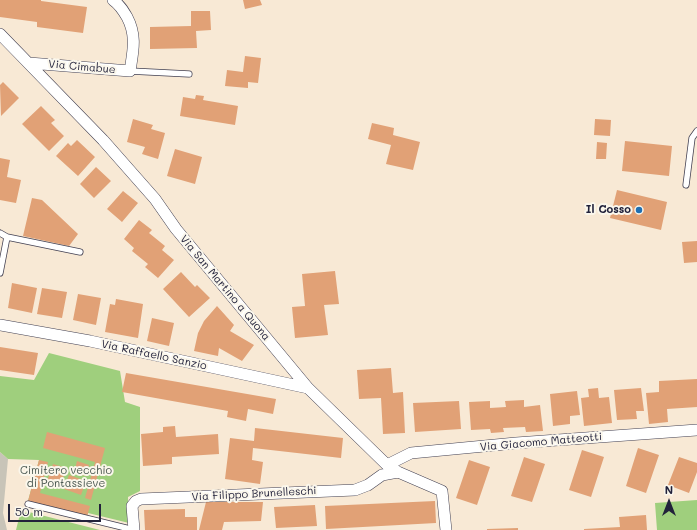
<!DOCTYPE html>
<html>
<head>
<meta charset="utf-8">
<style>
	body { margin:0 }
	#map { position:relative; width:697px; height:530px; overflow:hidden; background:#f8e9d5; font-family:Mali,sans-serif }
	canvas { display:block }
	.north { position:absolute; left:649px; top:482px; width:40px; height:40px; -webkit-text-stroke:3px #fbf7ec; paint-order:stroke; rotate:0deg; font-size:11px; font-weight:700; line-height:16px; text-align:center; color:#22223b }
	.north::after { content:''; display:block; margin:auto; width:14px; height:18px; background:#22223b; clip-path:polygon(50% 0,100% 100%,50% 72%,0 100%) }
	.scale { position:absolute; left:8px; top:504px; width:93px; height:18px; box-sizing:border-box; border:2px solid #22223b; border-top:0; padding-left:5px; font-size:12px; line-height:14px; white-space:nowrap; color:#22223b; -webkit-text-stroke:3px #fbf7ec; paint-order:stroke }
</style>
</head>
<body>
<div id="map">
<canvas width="697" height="530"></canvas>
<div class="north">N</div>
<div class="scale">50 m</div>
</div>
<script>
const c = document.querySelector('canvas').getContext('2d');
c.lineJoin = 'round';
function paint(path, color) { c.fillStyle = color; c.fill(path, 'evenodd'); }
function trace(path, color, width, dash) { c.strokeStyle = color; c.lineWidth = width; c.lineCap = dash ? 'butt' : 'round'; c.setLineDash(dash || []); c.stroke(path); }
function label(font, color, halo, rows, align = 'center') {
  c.font = font + ' Mali,sans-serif'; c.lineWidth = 4; c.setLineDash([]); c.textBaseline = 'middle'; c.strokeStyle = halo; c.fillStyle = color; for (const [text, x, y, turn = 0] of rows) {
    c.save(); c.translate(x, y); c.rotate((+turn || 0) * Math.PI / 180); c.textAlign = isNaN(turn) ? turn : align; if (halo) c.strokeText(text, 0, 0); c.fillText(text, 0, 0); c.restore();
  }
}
paint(new Path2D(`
	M0,452l8,7 -5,54 4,17h-7z`), '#c8c4b8');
paint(new Path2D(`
	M49,353l71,18 5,31 15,5v84l-12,6 1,26 -41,-10 -1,4 -59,-16 11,-41 -31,-1 -8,-7v-76l34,4z
	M697,500v30h-40l-2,-27z
	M29,512l71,18h-84l4,-16z`), '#9fcf7d');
paint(new Path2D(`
	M0,0h41v1l46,6 -4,26 -46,-6v-5l-37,-5z
	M243,0h17l2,5 -17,4z
	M191,11h19l1,19 -15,1 1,17 -47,1v-22l41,-1z
	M245,56l16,2 -3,25 -10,-1v6l-23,-2 2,-16 16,2z
	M3,82l16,16 -18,18 -1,-31z
	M196,95l8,1 -1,4 35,6 -3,19 -55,-9 3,-19 12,2z
	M41,106l14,14 -4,3 13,13 -15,15 -27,-27z
	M133,119l20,6 -2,4 14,4 -7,26 -16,-5 3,-7 -18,-5z
	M595,119l16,1 -1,16 -16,-1z
	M372,123l22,5 -1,7 27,7 -7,28 -27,-6 5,-19 -23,-6z
	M77,140l18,17 -17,19 -22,-20 12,-13 3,3z
	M625,141l47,5 -3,30 -47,-5z
	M597,142l10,1 -1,16h-10z
	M175,149l27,8 -7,27 -28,-8z
	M0,158l10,2 -3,17 14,3 -5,23 -16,-3z
	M96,167l15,14 -17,17 -14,-14z
	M617,190l50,12 -6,28 -51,-12z
	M123,191l15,12 -16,19 -15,-13z
	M32,198l10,2 36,34 -9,12 -46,-10z
	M139,220l13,10 -3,3 16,13 -3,4 12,10 -16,18 -13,-11 3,-3 -16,-13 2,-3 -10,-9z
	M697,241v21l-13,1 -2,-21z
	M335,271l4,33 -15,1 4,30 -33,3 -3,-31 13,-1 -3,-32z
	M181,272l14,15 2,-2 13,13 -21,19 -26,-28z
	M12,283l25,5 -5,25 -24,-5z
	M42,288l25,4 -5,26 -25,-4z
	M78,294l23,4 -5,27 -23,-5z
	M116,299l27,5 -5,34 -33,-6 5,-28 5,1z
	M217,306l17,19 -4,6 24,14 -12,16 -23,-13 -1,8 -24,-5 4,-18 6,-12z
	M152,318l22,5 -5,23 -22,-5z
	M0,347l38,6 -4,22 -34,-5z
	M391,368l2,25 10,-1 2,41 -22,1 -2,-36 -22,1 -2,-29z
	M126,373l150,26 -3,15 -25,-5 -2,12 -19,-4 1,-6 -106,-19z
	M697,379v28l-30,2 1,13 -19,2 -3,-31 13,-1v-11z
	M598,388l1,10 10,-1 3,26 -28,3 -3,-28 8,-1 -1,-8z
	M641,388l3,23h-8l1,8 -20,1 -3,-30z
	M577,391l3,24 -10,1v8l-17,2 -3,-32z
	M524,400v7l16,-2 3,26 -17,1 -1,-5 -22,1 1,4 -13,1 -1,-4 -19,1 -2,-28 21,-1v7l16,-1 -1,-6z
	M459,401l2,28 -46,3 -2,-29z
	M175,426l1,11 42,-3 1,20 -47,3v7l-29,2 -2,-32 22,-2v-5z
	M255,428l88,10 -2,20 -88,-10 -1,12 11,2 -3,22 -35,-5 5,-41 24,3z
	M47,432l58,16 -14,52 -6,-2 10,-36 -52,-14z
	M638,448l21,7 -13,38 -20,-7z
	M582,450l22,7 -13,40 -22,-7z
	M524,457l21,7 -13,38 -21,-6z
	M679,457l18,6v9l-8,21 -21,-8z
	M39,460l9,2 -8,31 50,13 -3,11 -59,-16z
	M469,460l21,7 -13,38 -21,-7z
	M77,461l12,4 -3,11 -12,-3z
	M53,464l13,4 -6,20 -14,-4z
	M69,475l17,6 -5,14 -17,-6z
	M435,501l1,22 -110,6 -1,-23z
	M206,502h57l-2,19 -37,1 -2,8h-23z
	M315,505l2,21 -41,2 -2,-21z
	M185,509v8h12v13h-52l-1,-20z
	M646,515l1,15h-63v-1l36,-2 -1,-10z
	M518,528v2h-31v-1z`), '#e1a176');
const lane = new Path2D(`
	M130,71l59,3
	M686,185l6,-47 5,-7
	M0,233l7,4 73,15
	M0,273l7,-36
	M28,504l106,26`);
const street = new Path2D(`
	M0,34l103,106 52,59 21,30 132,159 79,77 11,7 44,19 4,39
	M29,63l101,8c3,-20 7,-35 -3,-54 -4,-7 -7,-12 -14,-17
	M0,325l90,16 218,47
	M387,465l24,-12 105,-10 181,-13
	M134,530l-2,-24 4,-5 5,-2 214,-9 13,-5 14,-10 16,-3`);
trace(lane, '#424052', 7);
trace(street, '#424052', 12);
trace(lane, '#fff', 5.5);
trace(street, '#fff', 11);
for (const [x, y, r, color] of [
	[639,210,4,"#1f6fb2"]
]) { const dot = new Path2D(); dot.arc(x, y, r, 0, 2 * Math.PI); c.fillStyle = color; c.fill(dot); trace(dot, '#fbf7ec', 1.5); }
label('11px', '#22223b', '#fbf7ec', [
	["Via Cimabue",82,67,5],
	["Via San Martino a Quona",225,288,50],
	["Via Raffaello Sanzio",154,355,12],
	["Via Giacomo Matteotti",541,442,-5],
	["Via Filippo Brunelleschi",254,494,-3]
]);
label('bold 11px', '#22223b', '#fbf7ec', [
	["Il Cosso",631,210]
], 'right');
label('11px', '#48564f', '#fbf7ec', [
	["Cimitero vecchio",66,471],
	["di Pontassieve",66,484]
]);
</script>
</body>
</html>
